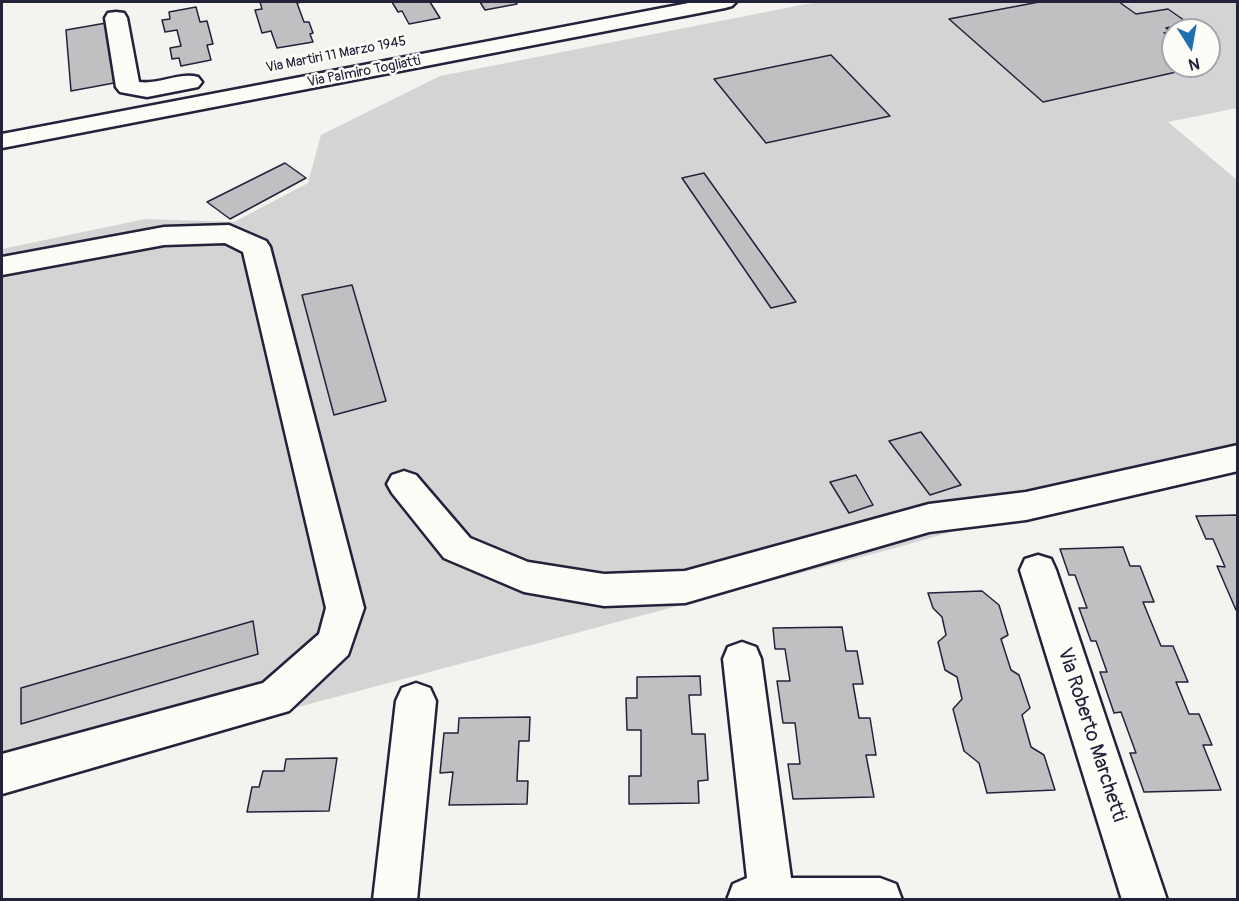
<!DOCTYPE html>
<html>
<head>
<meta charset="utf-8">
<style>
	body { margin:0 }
	#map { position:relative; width:1239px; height:901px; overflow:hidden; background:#f4f3ef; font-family:Pangolin,sans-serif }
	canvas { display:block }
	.frame { position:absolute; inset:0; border:3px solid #22223b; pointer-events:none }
	.north { position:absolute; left:1161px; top:18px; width:60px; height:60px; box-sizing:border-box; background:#fdfcf7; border:2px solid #a5a5ac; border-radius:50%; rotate:169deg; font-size:16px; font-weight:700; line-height:24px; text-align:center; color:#22223b }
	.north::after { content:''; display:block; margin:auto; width:21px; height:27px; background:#1f6fb2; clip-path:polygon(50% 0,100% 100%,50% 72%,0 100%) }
</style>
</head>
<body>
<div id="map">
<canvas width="1239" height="901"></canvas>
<div class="frame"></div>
<div class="north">N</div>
</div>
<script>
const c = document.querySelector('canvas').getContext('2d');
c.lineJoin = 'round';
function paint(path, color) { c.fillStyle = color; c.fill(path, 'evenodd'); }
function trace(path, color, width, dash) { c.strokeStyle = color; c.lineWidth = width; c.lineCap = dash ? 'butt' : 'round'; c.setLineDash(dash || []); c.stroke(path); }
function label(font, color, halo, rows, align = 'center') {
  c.font = font + ' Pangolin,sans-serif'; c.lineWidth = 5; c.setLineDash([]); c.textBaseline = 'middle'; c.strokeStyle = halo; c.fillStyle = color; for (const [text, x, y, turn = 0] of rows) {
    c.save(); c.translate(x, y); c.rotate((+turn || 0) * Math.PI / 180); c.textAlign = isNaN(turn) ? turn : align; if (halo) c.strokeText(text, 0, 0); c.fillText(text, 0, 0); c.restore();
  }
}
paint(new Path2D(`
	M817,2h420v106l-69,14 69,58v270l-342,98 -728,194 -165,46v-539l143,-30 89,3 74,-39 13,-48 119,-59zM1173,30h36v36h-36z`), '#d5d4d5');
const building = new Path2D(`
	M260,2h42l-5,1 7,19h5l4,11 -3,1 3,8 -36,6 -6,-17 -9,2 -7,-23 7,-1z
	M392,2h38l10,16 -31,6 -7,-13 -4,1z
	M480,2h35l2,2 -32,6z
	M1039,2h80l17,12 32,-5 20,14 -22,5 5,3 -7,2 9,6v27h30l-160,36 -94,-83z
	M196,7l4,15 7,-1 6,23 -6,1 4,15 -30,6 -2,-8 -7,1 -2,-11 11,-2 -4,-16 -12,2 -3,-12 8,-1 -1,-7z
	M106,23l10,51h-3l1,9 -43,8 -5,-61z
	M831,55l59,61 -124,27 -52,-64z
	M285,163l21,15 -76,41 -23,-17z
	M704,173l92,129 -25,6 -89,-130z
	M352,285l34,116 -52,14 -32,-120z
	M921,432l40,53 -31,10 -41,-54z
	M856,475l17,30 -24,8 -19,-31z
	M1238,515v95h-2l-19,-44 8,1 -12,-28h-7l-10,-23z
	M1123,547l7,19h10l14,36h-11l18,44h12l15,36h-12l13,32h10l13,31h-9l18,45 -77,2 -14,-39h6l-15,-41 -7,1 -14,-41h7l-11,-31h-5l-12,-33h8l-12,-33h-6l-9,-26z
	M982,591l17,14 9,30 -7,4 10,31 8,5 11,33 -8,7 9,32 13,8 11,35 -68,3 -8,-30 -15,-12 -11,-42 9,-10 -5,-22 -12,-7 -7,-28 8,-7 -4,-18 -9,-9 -5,-15z
	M253,621l5,33 -237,70v-36z
	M842,627l4,24h11l6,33h-10l6,34h11l6,37h-10l8,42 -81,2 -5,-35h12l-5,-41h-12l-6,-42h13l-5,-32h-10l-2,-21z
	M700,676l1,19h-12l3,39h13l3,46 -10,1 1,22 -70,1v-28h12v-46h-14l-1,-32h11v-21z
	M530,717l-1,24h-10l-2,40h11l-1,23 -78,1 4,-33 -13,1 4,-40h14l1,-15z
	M337,758l-8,53 -82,1 5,-25h7l4,-16h21l2,-12z`);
paint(building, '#c0bfc2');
trace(building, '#22223b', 1.5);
const minor = new Path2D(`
	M694,2h42l-4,4 -7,2 -723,140v-14z
	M116,12l8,1 3,5 12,64c20,3 40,-10 59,-5l4,5 -4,5 -51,10 -27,-5 -4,-5 -11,-69 3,-5z
	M229,225l37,16 4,6 94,361 -16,47 -59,56 -287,83v-40l261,-71 56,-49 7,-26 -83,-356 -18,-9 -61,2 -162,30v-18l162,-30z
	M1238,445v26l-212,49 -97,12 -244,71 -81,3 -80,-14 -80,-34 -52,-65 -5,-9 5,-9 12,-4 12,4 54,63 58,24 76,12 81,-3 244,-67 97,-12z
	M1038,555l13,4 5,11 111,330h-45l-102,-330 5,-11z
	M742,642l14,5 5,12 30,219h89l16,6 6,16h-175l6,-16 14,-6 -24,-219 5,-12z
	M416,683l14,5 6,13 -19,199h-44l23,-199 6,-13z`);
trace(minor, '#22223b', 5);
paint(minor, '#fdfcf7');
label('14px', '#22223b', '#fdfcf7', [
	["Via Martiri 11 Marzo 1945",336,55,-11],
	["Via Palmiro Togliatti",364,72,-11]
]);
label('20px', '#22223b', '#fdfcf7', [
	["Via Roberto Marchetti",1091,735,72]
]);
</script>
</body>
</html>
